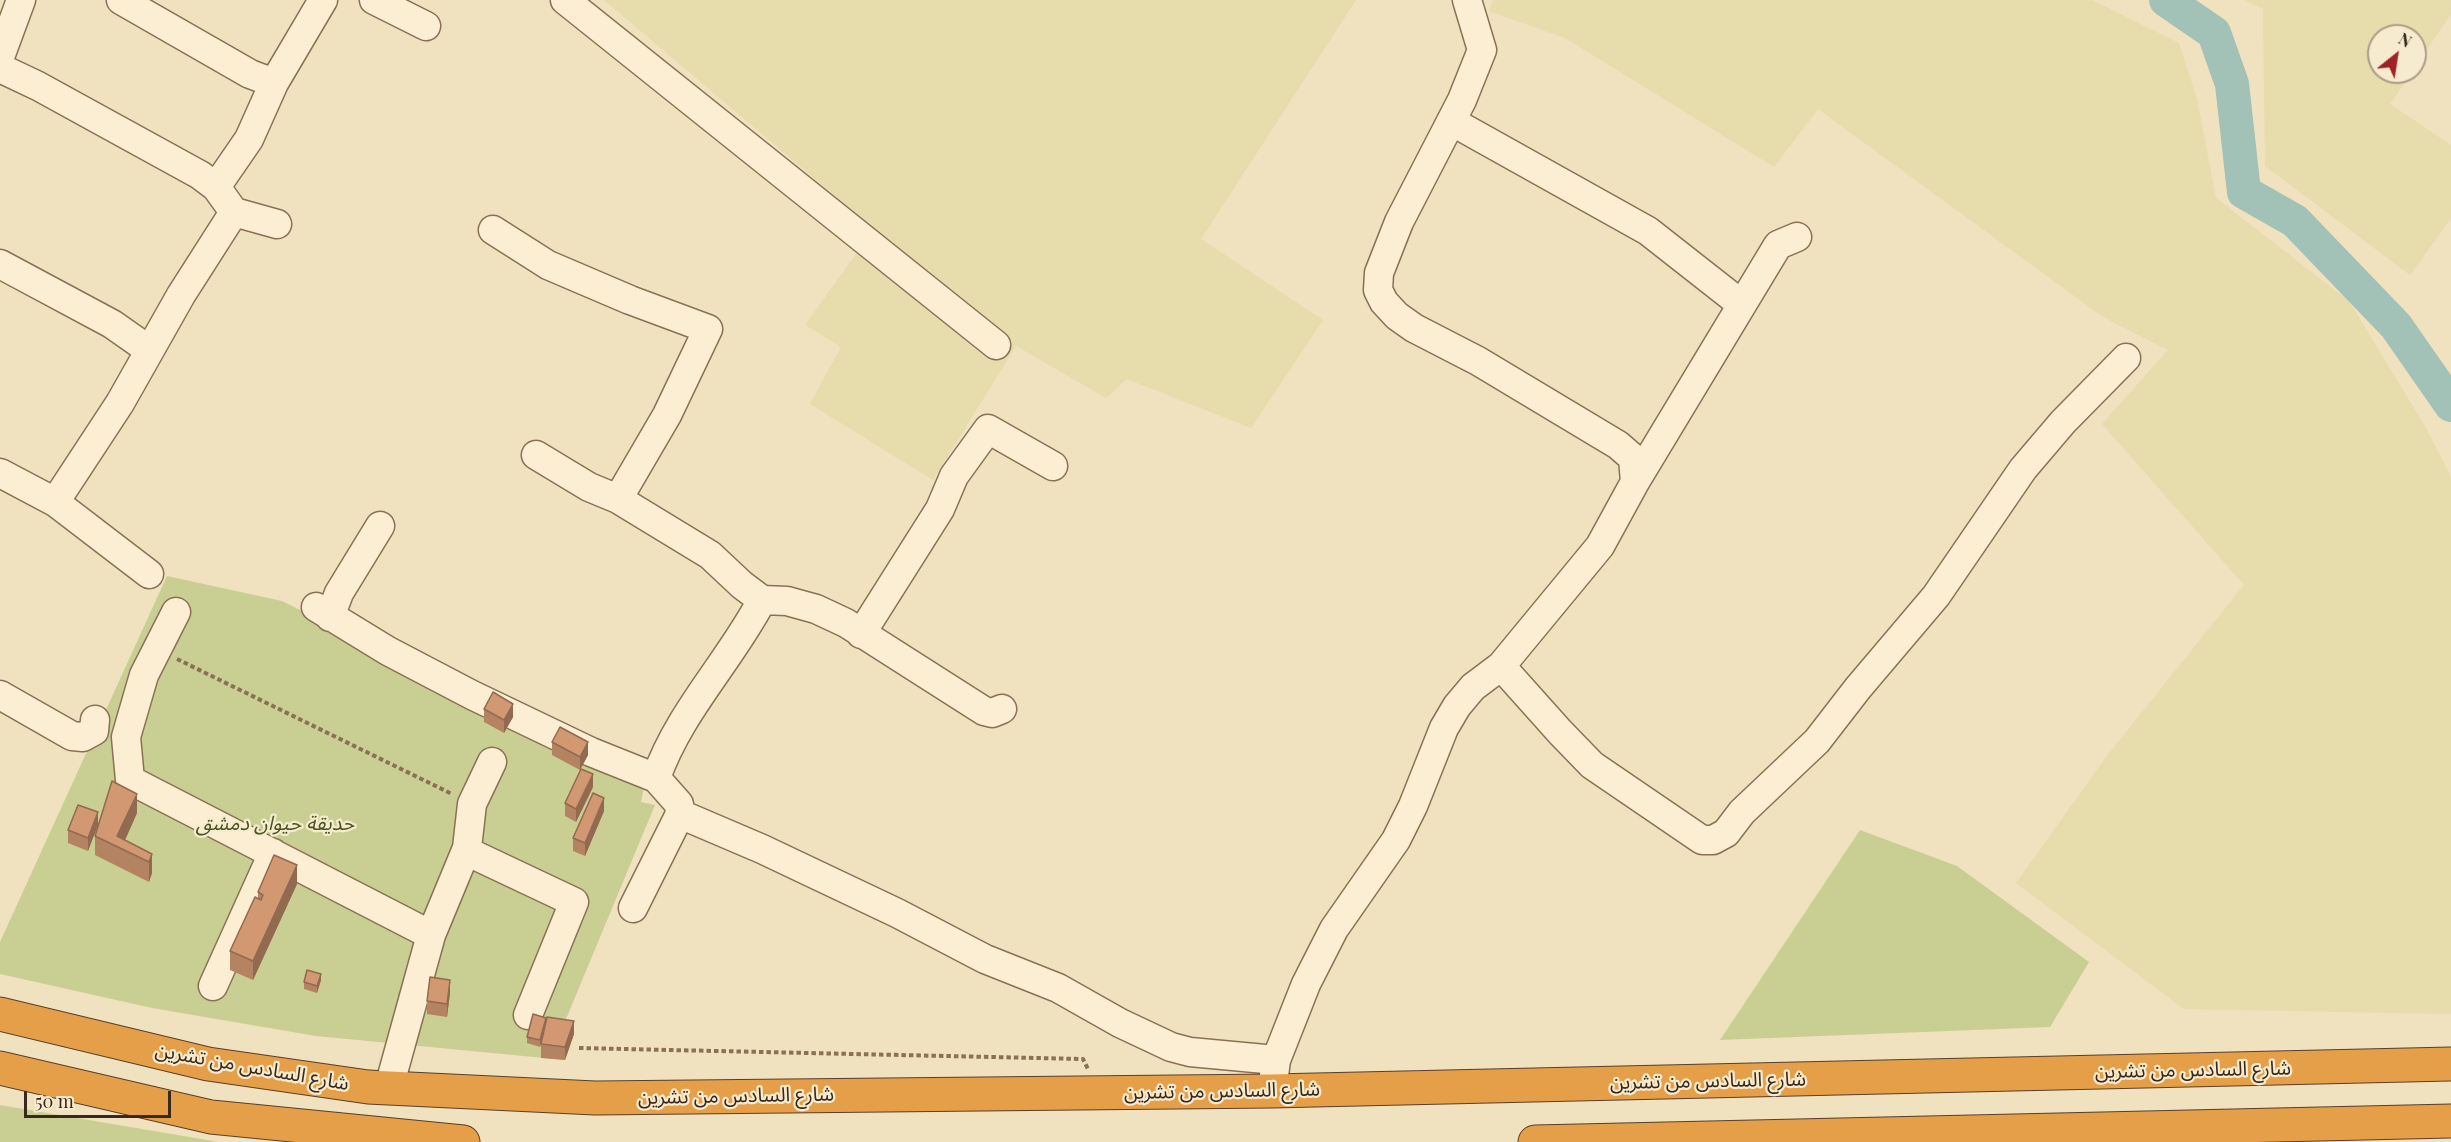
<!DOCTYPE html>
<html>
<head>
<meta charset="utf-8">
<style>
	body { margin:0 }
	#map { position:relative; width:2451px; height:1142px; overflow:hidden; background:#f0e1bf; font-family:"Playfair Display",serif }
	canvas { display:block }
	.north { position:absolute; left:2367px; top:24px; width:60px; height:60px; box-sizing:border-box; background:#f7ebcf; border:2px solid #ab9d87; border-radius:50%; rotate:30deg; font-size:16px; font-weight:700; line-height:24px; text-align:center; color:#38291c }
	.north::after { content:''; display:block; margin:auto; width:21px; height:27px; background:#9d2325; clip-path:polygon(50% 0,100% 100%,50% 72%,0 100%) }
	.scale { position:absolute; left:24px; top:1091px; width:147px; height:27px; box-sizing:border-box; border:3px solid #38291c; border-top:0; padding-left:8px; font-size:18px; line-height:21px; white-space:nowrap; color:#38291c; -webkit-text-stroke:4px #f7ebcf; paint-order:stroke }
</style>
</head>
<body>
<div id="map">
<canvas width="2451" height="1142"></canvas>
<div class="north">N</div>
<div class="scale">50 m</div>
</div>
<script>
const c = document.querySelector('canvas').getContext('2d');
c.lineJoin = 'round';
function paint(path, color) { c.fillStyle = color; c.fill(path, 'evenodd'); }
function trace(path, color, width, dash) { c.strokeStyle = color; c.lineWidth = width; c.lineCap = dash ? 'butt' : 'round'; c.setLineDash(dash || []); c.stroke(path); }
function label(font, color, halo, rows, align = 'center') {
  c.font = font + ' "Playfair Display","Noto Sans Arabic",serif'; c.lineWidth = 4.5; c.setLineDash([]); c.textBaseline = 'middle'; c.strokeStyle = halo; c.fillStyle = color; for (const [text, x, y, turn = 0] of rows) {
    c.save(); c.translate(x, y); c.rotate((+turn || 0) * Math.PI / 180); c.textAlign = isNaN(turn) ? turn : align; if (halo) c.strokeText(text, 0, 0); c.fillText(text, 0, 0); c.restore();
  }
}
paint(new Path2D(`
	M604,0h752l-155,239 122,81 -72,108 -124,-49 -21,19 -90,-52 -83,134 -123,-76 31,-57 -36,-22 69,-96z
	M1493,0h599l87,43 18,56 19,99 133,103 77,127 25,49v537l-267,-5 -168,-126 90,-126 138,-172 -142,-161 66,-74 -65,-33 -285,-208 -44,58 -209,-129 -76,-27z
	M2245,0h206v14l-36,53v-31h-36v36h33l-22,32 61,41v73l-41,57 -145,-109 -2,-157z`), '#e6dcac');
paint(new Path2D(`
	M167,576l115,25 363,181 -4,20 14,3 -94,226 4,29 -249,-24 -164,-28 -152,-34v-32z
	M1860,830l97,36 132,96 -39,65 -330,13z
	M0,1105l219,37h-219z`), '#c9cf92');
trace(new Path2D(`
	M2166,0l48,33 18,51 12,108 51,29 101,105 55,79`), '#a2c2b8', 34);
const minor = new Path2D(`
	M121,0l129,74 24,9
	M374,0l52,26
	M565,0l431,345
	M0,57l21,-57
	M0,68l38,18 162,89 16,12 18,25 43,12
	M1451,121l197,110 93,73
	M216,187l33,-48 25,-56 49,-83
	M493,230l55,35 82,35 78,29 -41,86 -49,84
	M0,264l112,60 37,26
	M536,455l53,32 29,12 92,56 32,30 20,15 25,1 29,8 30,14 138,88 8,2 10,-4
	M0,473l55,29 94,72
	M1635,482l143,-237 19,-8
	M55,502l65,-99 61,-108 53,-83
	M316,607l72,44 84,44 119,57 65,26 23,26 1,10 -47,94
	M176,612l-32,63 -18,62 4,43 301,155 -42,152
	M330,617l9,-24 41,-67
	M861,634l79,-125 14,-33 34,-47 65,37
	M1501,666l59,66 32,33 110,75h11l13,-7 16,-21 75,-71 41,-53 78,-92 87,-127 40,-47 63,-64
	M0,695l72,41 11,1 11,-6 1,-11
	M656,778c23,-66 74,-117 106,-178
	M680,814l82,35 135,64 88,46 73,29 62,35 51,24 19,5 86,8
	M466,851l108,51 -46,113
	M431,935l36,-87 5,-44 20,-42
	M213,986l60,-133
	M1272,1091l4,-31 30,-76 28,-55 62,-89 17,-34 31,-78 13,-22 16,-19 28,-21 99,-120 35,-64 -2,-24 -15,-13 -140,-84 -64,-33 -17,-12 -13,-14 -6,-12 1,-17 20,-51 63,-122 20,-50 -15,-50`);
const highway = new Path2D(`
	M0,1014l208,50 160,23 227,11 677,-7 1179,-27
	M0,1068l211,49 252,25
	M1535,1142l916,-21`);
trace(minor, '#8a7156', 31);
trace(highway, '#573f2b', 35);
trace(new Path2D(`
	M177,659l275,135
	M579,1048l504,11 5,10`), '#8a7156', 4, [4.5, 3]);
trace(minor, '#fbeed2', 28);
trace(highway, '#e69f49', 33);
paint(new Path2D(`
	M484,709l29,8 -9,16 -20,-11z
	M552,742l36,13 -8,15 -28,-15z
	M593,787l-17,35 -11,-6v-13z
	M604,811l-19,45 -12,-5v-13z
	M137,813l-12,27 27,14v19l-3,9 -54,-27v-19l2,-9 -9,24 -20,-8v-13l30,-5z
	M297,884l-44,96 -23,-10v-19l28,-53v-6z
	M321,980l-4,13 -13,-4v-7z
	M450,993l-3,24 -20,-3v-13z
	M546,1024l28,10 -9,26 -24,-2v-14l2,-9 -3,12 -13,-4v-6z`), '#b48362');
paint(new Path2D(`
	M513,704v13l-9,16v-13z
	M588,742v13l-8,15v-13z
	M593,774v13l-17,35v-13z
	M137,794v19l-16,36 -4,-13z
	M604,798v13l-19,45v-13z
	M98,812v13l-10,26v-13z
	M152,854v19l-3,9v-20z
	M297,865v19l-44,96v-19z
	M321,974v6l-4,13v-7z
	M450,980v13l-3,24v-13z
	M546,1018v6l-6,23v-7z
	M574,1021v13l-9,26v-13z`), '#926a50');
const building = new Path2D(`
	M493,692l20,12 -9,16 -20,-11z
	M560,727l28,15 -8,15 -28,-15z
	M581,769l12,5 -17,35 -11,-6z
	M112,781l25,13 -20,42 35,18 -3,8 -54,-26z
	M593,793l11,5 -19,45 -12,-5z
	M78,805l20,7 -10,26 -20,-8z
	M274,855l23,10 -44,96 -23,-10 25,-54 6,3 2,-5 -5,-3z
	M307,970l14,4 -4,12 -13,-4z
	M430,977l20,3 -3,24 -20,-3z
	M533,1014l13,4 -6,22 -13,-3z
	M547,1017l27,4 -9,26 -24,-3z`);
paint(building, '#d19872');
trace(building, '#926a50', 1.5);
label('italic 20px', '#4a5621', '#f7ebcf', [
	["حديقة حيوان دمشق",275,824]
]);
label('20px', '#38291c', '#f7ebcf', [
	["شارع السادس من تشرين",252,1067,10],
	["شارع السادس من تشرين",2193,1070,-1],
	["شارع السادس من تشرين",1708,1081,-1],
	["شارع السادس من تشرين",1222,1091,-1],
	["شارع السادس من تشرين",736,1096,-1]
]);
</script>
</body>
</html>
